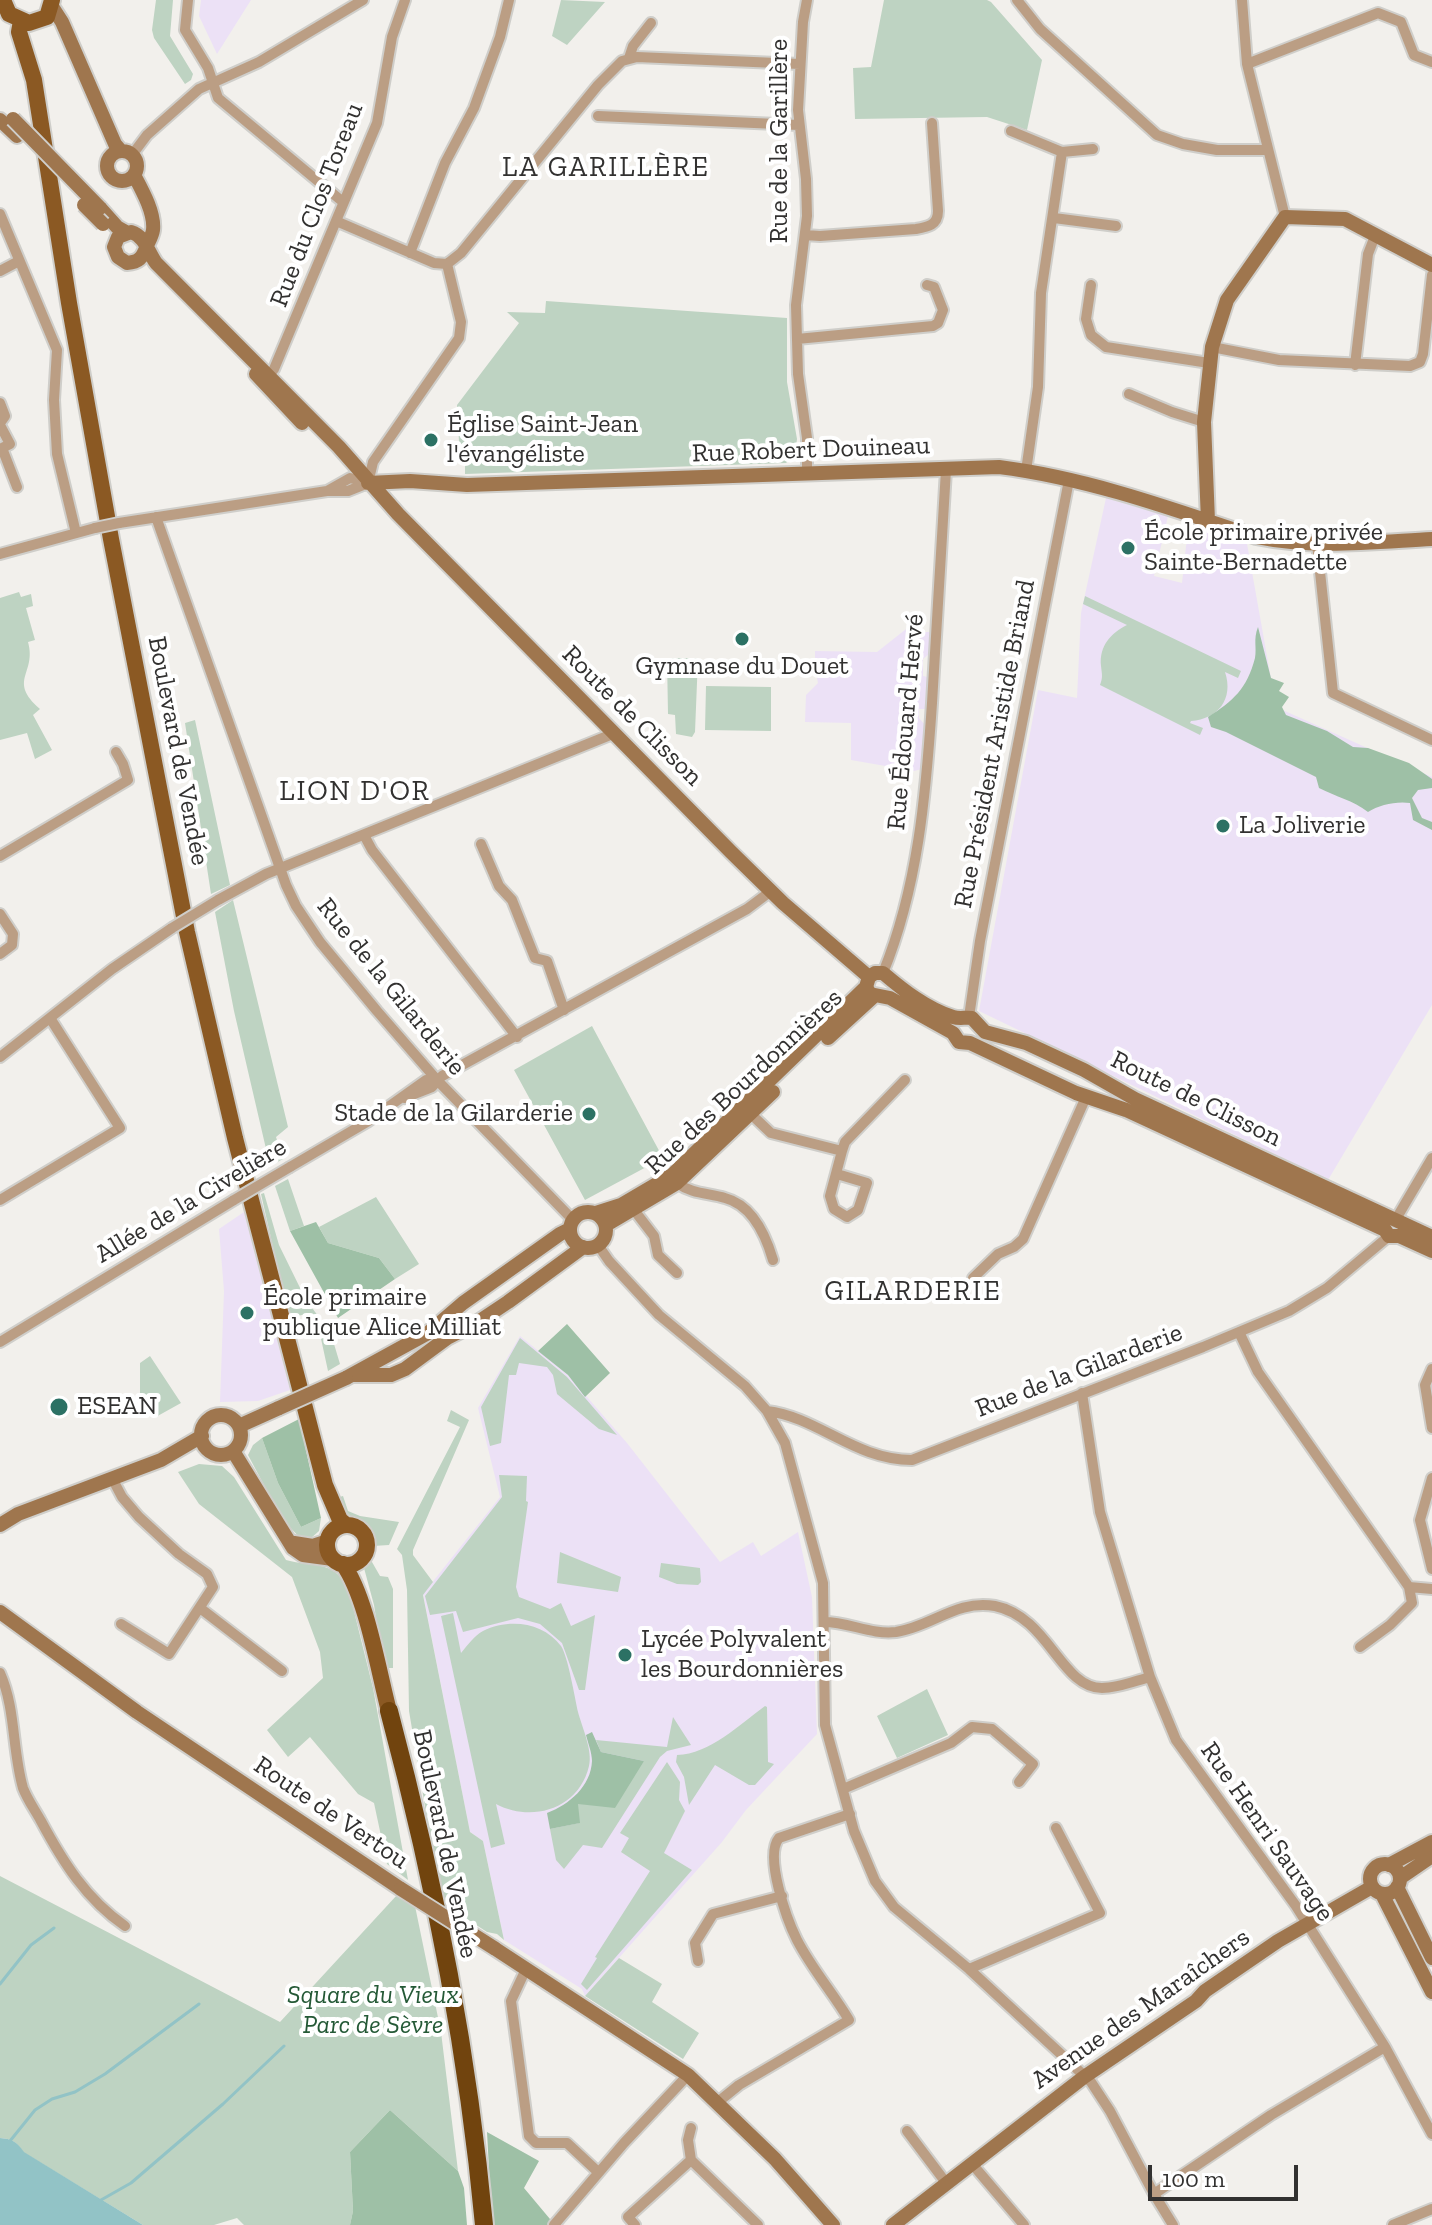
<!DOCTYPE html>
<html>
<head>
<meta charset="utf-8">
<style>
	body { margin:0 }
	#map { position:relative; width:1432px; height:2225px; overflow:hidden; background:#f2f0ec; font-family:"Zilla Slab",serif }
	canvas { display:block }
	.scale { position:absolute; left:1148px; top:2165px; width:150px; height:36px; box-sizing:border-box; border:4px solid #323130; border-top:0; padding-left:10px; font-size:24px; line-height:28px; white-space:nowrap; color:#323130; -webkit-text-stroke:6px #fff; paint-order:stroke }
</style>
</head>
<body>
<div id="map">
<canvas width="1432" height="2225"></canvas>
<div class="scale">100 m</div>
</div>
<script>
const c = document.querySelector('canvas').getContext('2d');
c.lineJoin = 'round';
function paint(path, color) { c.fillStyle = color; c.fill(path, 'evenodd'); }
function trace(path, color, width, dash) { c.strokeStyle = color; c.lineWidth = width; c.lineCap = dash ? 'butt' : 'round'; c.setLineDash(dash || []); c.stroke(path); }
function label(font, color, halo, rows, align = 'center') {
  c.font = font + ' "Zilla Slab",serif'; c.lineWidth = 8; c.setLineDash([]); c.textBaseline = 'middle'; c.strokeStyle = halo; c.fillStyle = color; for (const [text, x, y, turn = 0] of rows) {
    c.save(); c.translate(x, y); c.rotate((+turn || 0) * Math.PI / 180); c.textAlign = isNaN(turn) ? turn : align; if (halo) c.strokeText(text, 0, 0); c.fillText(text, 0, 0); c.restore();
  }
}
paint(new Path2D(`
	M201,0h50l-34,54 -18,-38z
	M1106,498l62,18 -14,60 28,7 4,-37 6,-24 54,16 30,169 156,70v228l-104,175 -349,-169 59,-321 39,8 4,-85z
	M915,622l10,10h5l-1,22 -6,5v17l5,1 -3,32h-6v9l6,7 -3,44 -8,2 -63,-11v-37l-46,-1 1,-27 12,-12 -3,-15v-17l62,1z
	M244,1212l46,178 -32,11 -38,1 4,-111 -5,-62z
	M520,1336l48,39 59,68 93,119 33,-20 8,14 37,-24 14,65 5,137 -71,76 -24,32 -137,154 -3,-7 -78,-49 -21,-99 -13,-9 -47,-238 77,-97 -22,-89z`), '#ece1f6');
paint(new Path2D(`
	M156,0h17l-3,36 23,38 -2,6 -6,4 -31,-46 -2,-8z
	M561,0l44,2 -38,43 -15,-9z
	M884,0h103l4,2 51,58 -15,70 -40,-13 -132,2 -2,-51 18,-1z
	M546,301l241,17v64l10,57 -2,15 -9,9 -321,11v-14h-5l-3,-55 62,-82 -12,-11 38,1z
	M19,592l2,5 10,-3 2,12 -7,2 9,32 -7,2c9,32 -21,38 12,67l-7,6 19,35 -17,9 -8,-26 -27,7v-142z
	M1085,596l156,75 -3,7 -13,-6c9,27 -7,47 -34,49l-1,2 13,5 -3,7 -100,-50c3,-8 2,-10 1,-19 -2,-20 10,-33 26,-41l-44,-21z
	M667,658h31l-3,74 -3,5 -16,-3 -1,-19 -7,-1z
	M706,686l65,1v44l-66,-1z
	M195,720l35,165 -19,9 -26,-171z
	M233,900l55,227 -12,10 7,22 -13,7 -36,-155 -19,-99z
	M592,1026l71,132 -78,42 -71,-130z
	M288,1179l16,47 -14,5 -15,-45z
	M264,1193l15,52 26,53 26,36 9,30 -12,7 -8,-37 -8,2 -6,-22 -17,4 -28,-124z
	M376,1197l43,67 -24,15 -16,-21 -51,-15 -9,-16z
	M520,1338l47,39 50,58 -18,-6 -42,-35 -4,-19 -6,-8 -28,-4 -3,12h-7l-8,68 -11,3 -9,-39z
	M150,1356l31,47 -27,15 -14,-24v-31z
	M451,1410l18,10 -56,130v5l20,27 -10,13 47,237 13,9 21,99 -7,-6 -10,-2 -46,-30 -32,-191 -2,-121 -5,-35 -5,-6 63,-122 -13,-6z
	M262,1438l16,45 23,44 20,-9 -2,13 -9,8 -8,1 -20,-21 -34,-64 5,-10z
	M199,1464l23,2 12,11 52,83c28,8 45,-1 62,27l25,101 35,192 -21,-16 -13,-61 -16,-9 -48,-57 -22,20 -21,-27 56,-52 -3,-26 -28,-75 -93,-73 -21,-32z
	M499,1475l28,1 -1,25 2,1 -12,85 3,10 31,12 11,-6 10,23 24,-11 -10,75h-6l-17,-47 -22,-19 -22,-6 -55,14 -7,-21 -26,4 -5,-19 77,-99z
	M343,1496l5,15 12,5 39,6 -10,23 -16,1c-7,-22 -26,-28 -37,-48z
	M560,1552l61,25 -3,15 -61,-9z
	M368,1561l4,1 8,14 8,1 5,12v79h-9l-10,-63 -10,-37v-5z
	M661,1563l39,5 1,14 -3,3 -21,-1 -18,-7z
	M453,1613l8,40c6,-7 13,-17 22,-22 26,-13 60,-9 78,15 7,10 14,53 17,66 4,15 15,39 11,54 -10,43 -57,57 -93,38l9,40 -14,4 -50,-232z
	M927,1689l21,46 -51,23 -20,-42z
	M765,1706l2,1 1,55 6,2 -19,21h-6l-34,-20 -26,40 -5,-28 -8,-15 1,-7c33,-1 62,-30 88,-49z
	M673,1717l18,28 -24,6 -7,6 -58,91 -19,-3 -19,24 -8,-9 -6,-31 29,-6 -2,-19 67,-43 -43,-9 -5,-12 71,7z
	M667,1762l13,20 -1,18 6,11 -21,42 28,17 -105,120 -6,-6 16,-26 -2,-1 55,-86 -29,-19 8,-14 -9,-5z
	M0,1876l280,146 117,-127 18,11 26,126 17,139 -68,-61 -40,42 3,59 -3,14h-106l-7,-7 -23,7h-71l-120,-73c-7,-11 -11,-13 -23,-14z
	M619,1958l43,26 -10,18 47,31 -16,26 -98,-63z`), '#bed3c2');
paint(new Path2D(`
	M1258,627l13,51 13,5 -5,8 10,6 -7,10 4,8 41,16 26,16 15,1 41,15 23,16v9l-14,2 -6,8 10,20 10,4v8l-19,-10 -3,-17c-14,-2 -31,2 -42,9 -15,-12 -32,-15 -49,-24l-3,-11 -90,-45 -15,-5 -3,-10c25,-16 39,-28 47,-59 2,-11 -2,-18 3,-31z
	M316,1222l12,21 51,15 16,21 -57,39 -48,-87z
	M567,1324l43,49 -25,24 -17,-22 -30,-24z
	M299,1419l22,99 -20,9 -23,-44 -16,-45z
	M592,1732l9,20 43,9 -29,47 -37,-4 2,19 -30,6 -3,-16c22,-8 44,-27 45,-52 0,-8 -4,-18 -6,-26z
	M390,2110l68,61 6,17 3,37h-117l3,-14 -3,-59z
	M487,2132l52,29 -15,27 31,37h-63z`), '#9ec0a6');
paint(new Path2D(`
	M0,2138c12,1 16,3 24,14l119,73h-143z`), '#92c3c6');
trace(new Path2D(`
	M0,1984l31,-39 23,-17
	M10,2141l25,-31 17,-11 23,-7 30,-18 94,-70
	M101,2200l30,-17 92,-79 61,-58`), '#92c3c6', 3);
const street = new Path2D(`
	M188,0l-3,30 23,38 10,30 125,104
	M1017,0l23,29 117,106 26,9 34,6h51
	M1242,0l5,64 38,153
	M629,58l4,-12 18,-23
	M1247,64l131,-51 23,9 13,33 18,7
	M598,116l201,9
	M1011,131l51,21
	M132,155l15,-20 52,-46 60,-27 104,-62
	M0,214l57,136 -3,50 3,54 19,79
	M1054,218l62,8
	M336,221l98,42 13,1
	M805,235l15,1 96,-7c12,-2 22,-4 22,-18l-6,-88
	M410,253l35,-90 29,-55 26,-71 9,-37
	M447,264l14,-11 137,-168 24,-24 15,-4 163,7
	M0,271l19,-10
	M1091,285l-5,34 5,16 15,12 103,16
	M797,339l136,-13 5,-3 5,-13 -9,-23 -7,-2
	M1212,347l67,13 131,6 10,-4 3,-8 9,-79
	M1355,365l13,-111 7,-18
	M269,375l5,-6 103,-246 15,-86 13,-37
	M1129,394l43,18 32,10
	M0,403l5,13 -5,7
	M0,425l10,19 -10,5
	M2,448l15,39
	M1026,471l12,-84 3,-94 21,-141 31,-3
	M807,474v-36l-9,-64 -2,-69 11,-89 -1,-37 -8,-69 5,-88 4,-22
	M368,483l5,-21 86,-124 2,-16 -14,-58
	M327,491l23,-13 18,5
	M156,517l130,368 10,21 24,36 57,69 60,69 136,140
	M119,523l208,-32h21l20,-8
	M1317,544l16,149 99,47
	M0,554l95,-26
	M364,835l8,15 145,187
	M481,844l18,42 13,14 23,58 12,3 17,49
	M0,856l128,-76 -5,-16 -7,-12
	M218,900l48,-26 349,-141
	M0,914l13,20 -1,11 -12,9
	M883,973c35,-86 43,-179 49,-270 5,-78 9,-156 14,-233
	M969,1017l11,-76 89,-461
	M0,1057l112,-88 60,-41
	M404,1098l28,-11 10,-11 305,-167 24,-18
	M751,1114l20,19 71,18 -12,45 4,13 13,8 11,-7 9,-27 -30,-9
	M842,1151l3,-9 60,-62
	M290,1167l77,-45 59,-42h11
	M677,1183c15,11 31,10 48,15 27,7 41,38 48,62
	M0,1200l120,-72 -70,-110
	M634,1210l20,26 4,19 19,18
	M1396,1219l36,-61
	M598,1245l11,16 50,54 86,71 22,25 18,32 38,140 2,142 29,106 21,50 19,26 75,62 122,113 19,29 44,83 19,31
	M973,1278l25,-24 16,-7 9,-8 63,-142
	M1239,1332l19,40 151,215 23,2
	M0,1342l234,-142
	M1432,1369l-7,16 7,43
	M1082,1393l18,119 50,165 26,63 120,166 89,141 47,87
	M767,1411c51,6 88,49 145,49l291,-113 86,-36 38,-23 62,-52
	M1432,1478l-12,42 12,49
	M113,1480l9,17 17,20 40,37 28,20 6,13 -44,67 -48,-30
	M200,1608l82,63
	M824,1622c25,0 47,13 72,10 35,-5 61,-33 99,-26 54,11 66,82 107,82 16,0 33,-7 48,-11
	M1360,1647l30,-22 22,-22 -3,-16
	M0,1673c16,36 12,77 23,115 4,11 12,22 18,33 22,41 45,78 84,105
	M843,1789l108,-46 21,-16 20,2 41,35 -14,18
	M698,1961l-3,-18 18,-29 69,-18
	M526,1969l-15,32 18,135 7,7h31l31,29
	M969,1969l131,-56 -44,-85
	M718,2102l21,-17 110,-65c-16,-27 -37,-51 -52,-80 -10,-20 -33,-84 -18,-102l71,-24
	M691,2128l-3,12 3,20 67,65
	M907,2131l40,53
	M973,2165l51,60
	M1154,2194l117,-79 114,-68
	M554,2225l70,-82 64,-68
	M635,2225l-7,-8 63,-57
	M1393,2225l39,-16`);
const secondary = new Path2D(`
	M51,5l11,17 53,122 6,7
	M0,120l17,16
	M107 166a15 15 0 1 1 30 0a15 15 0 1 1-30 0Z
	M134,175c8,15 21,38 19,55 -1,7 -5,12 -7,18 -4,10 -7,14 -19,15l-9,-6 -4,-10 4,-10 13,-5c14,4 17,20 25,31l183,184 59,67 333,338 52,51 86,74
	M100,208l17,19 9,5
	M256,374l46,49
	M368,483l42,-2 57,4 532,-18c88,11 174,42 257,70 58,12 118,5 176,2
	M1208,521l-4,-99 8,-75 15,-47 58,-83 60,2 87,46
	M869,977l-3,10 4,7 20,4 63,35 6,9 11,1 106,50 50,17 259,120 4,6h10l33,15
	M869,977l6,-4h8c20,17 44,36 70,44 7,2 12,0 19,1l13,14 41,11 58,27 51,29 297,138
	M828,1038l46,-42
	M570 1230a18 18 0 1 1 36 0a18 18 0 1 1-36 0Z
	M596,1213l25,-8 51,-30 194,-188
	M606,1225l71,-42 96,-91
	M354,1375h37l14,-6 42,-31 31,-16 30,-20 75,-55
	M346,1378l82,-45 35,-30 97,-69 10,-5
	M201 1435a20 20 0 1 1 40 0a20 20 0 1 1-40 0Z
	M239,1426l40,-18
	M233,1451l60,97 10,7 30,4
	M0,1525l18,-11 143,-54 41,-24
	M294,1543l19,3 15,-5
	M0,1612l137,100 264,177
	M1370 1879a15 15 0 1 1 30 0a15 15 0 1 1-30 0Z
	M1389,1865l43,-23
	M1400,1878l32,-22
	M1397,1887l35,71
	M1382,1894l50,98
	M494,1948l194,127 87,84 58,66
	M893,2225l191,-148 112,-76 9,-10 73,-50 94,-54`);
const primary = new Path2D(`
	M3,0l6,14 20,9 18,-6 5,-17
	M21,21l-2,11 15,48 35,223 42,236 76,393 48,206 90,347 15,35 6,5
	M327 1545a20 20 0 1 1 40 0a20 20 0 1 1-40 0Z
	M343,1564c24,34 35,106 46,147`);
const highway = new Path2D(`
	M389,1711c45,168 79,341 95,514`);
trace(street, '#cfceca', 14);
trace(secondary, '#cfceca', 18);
trace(primary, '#cfceca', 20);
trace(highway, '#cfceca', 22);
trace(street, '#bb9e84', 10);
trace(secondary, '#9f764e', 14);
trace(primary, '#8b5923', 16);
trace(highway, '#71440e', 18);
const streetBridge = new Path2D(`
	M95,528l24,-5
	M172,928l46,-28
	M234,1200l56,-33`);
const secondaryBridge = new Path2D(`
	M13,119l87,89
	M84,205l19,19
	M279,1408l67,-30
	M401,1889l93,59`);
trace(streetBridge, '#cfceca', 14, []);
trace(secondaryBridge, '#cfceca', 18, []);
trace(streetBridge, '#bb9e84', 10);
trace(secondaryBridge, '#9f764e', 14);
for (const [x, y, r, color] of [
	[431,440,8,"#2c7164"],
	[1128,548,8,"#2c7164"],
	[742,639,8,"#2c7164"],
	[1223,826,8,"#2c7164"],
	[589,1114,8,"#2c7164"],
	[247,1313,8,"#2c7164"],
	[59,1407,10,"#2c7164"],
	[625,1655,8,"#2c7164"]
]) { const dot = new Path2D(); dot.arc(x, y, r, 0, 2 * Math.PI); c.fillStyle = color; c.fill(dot); trace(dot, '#fff', 3); }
label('26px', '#323130', '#fff', [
	["Rue de la Garillère",780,141,-90],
	["Rue du Clos Toreau",317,205,-69],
	["Rue Robert Douineau",811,450,-2],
	["Route de Clisson",632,716,45],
	["Rue Édouard Hervé",906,722,-85],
	["Rue Président Aristide Briand",995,744,-79],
	["Boulevard de Vendée",178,751,79],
	["Rue de la Gilarderie",391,987,51],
	["Rue des Bourdonnières",744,1082,-43],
	["Route de Clisson",1196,1099,26],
	["Allée de la Civelière",191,1201,-31],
	["Rue de la Gilarderie",1079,1371,-21],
	["Route de Vertou",331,1813,34],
	["Rue Henri Sauvage",1267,1832,55],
	["Boulevard de Vendée",445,1844,78],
	["Avenue des Maraîchers",1141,2009,-35]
]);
label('26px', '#323130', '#fff', [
	["Église Saint-Jean",447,425],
	["l'évangéliste",447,455],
	["École primaire privée",1144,533],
	["Sainte-Bernadette",1144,563],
	["Gymnase du Douet",742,667,"center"],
	["La Joliverie",1239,826],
	["Stade de la Gilarderie",573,1114,"right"],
	["École primaire",263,1298],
	["publique Alice Milliat",263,1328],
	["ESEAN",77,1407],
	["Lycée Polyvalent",641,1640],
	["les Bourdonnières",641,1670]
], 'left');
label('italic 26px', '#245936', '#fff', [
	["Square du Vieux",373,1996],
	["Parc de Sèvre",373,2026]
]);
c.letterSpacing = '2px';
label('28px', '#323130', '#fff', [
	["LA GARILLÈRE",606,168],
	["LION D'OR",355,792],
	["GILARDERIE",913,1292]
]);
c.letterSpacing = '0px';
</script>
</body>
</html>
